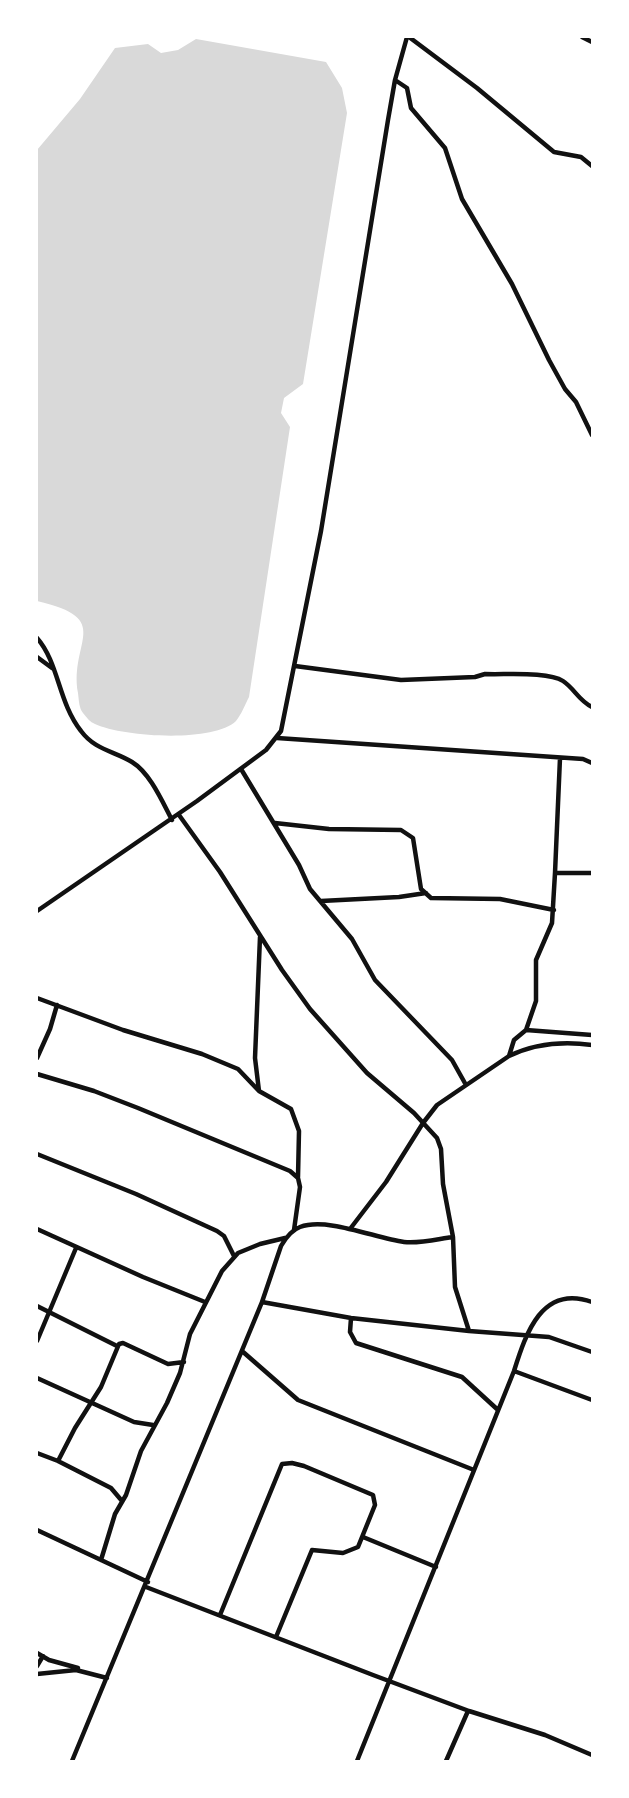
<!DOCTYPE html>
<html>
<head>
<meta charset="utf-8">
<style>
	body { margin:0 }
	#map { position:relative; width:629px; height:1798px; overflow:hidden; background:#fff; font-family:Barlow,sans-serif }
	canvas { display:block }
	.frame { position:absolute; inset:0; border:38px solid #fff; pointer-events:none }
</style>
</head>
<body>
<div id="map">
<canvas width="629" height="1798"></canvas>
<div class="frame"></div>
</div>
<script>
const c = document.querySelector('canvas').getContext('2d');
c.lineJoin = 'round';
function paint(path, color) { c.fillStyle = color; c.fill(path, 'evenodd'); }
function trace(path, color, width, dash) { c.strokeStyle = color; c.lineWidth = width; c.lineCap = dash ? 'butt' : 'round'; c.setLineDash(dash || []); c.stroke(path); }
paint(new Path2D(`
	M196,39l130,23 16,26 5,25 -44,271 -19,14 -3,15 9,14 -41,270c-4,8 -8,18 -13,24 -23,22 -113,16 -141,3 -5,-2 -8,-6 -12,-11 -4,-5 -4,-12 -5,-20 -9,-52 37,-74 -41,-92v-451l43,-51 35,-51 33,-4 13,9 17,-3z`), '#d9d9d9');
trace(new Path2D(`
	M409,37l68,51 77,64 27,5 11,9
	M582,37l10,5
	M395,80l12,8 4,20 34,40 17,51 50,85 37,76 16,29 11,13 16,33
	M37,638c22,25 21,64 44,93 14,19 33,20 51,31 18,11 30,39 40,58
	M37,657l15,11
	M295,666l106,14 74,-3 10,-3c19,1 63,-3 78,7 12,8 15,19 29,26
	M277,738l306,21 9,4
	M241,769l58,96 11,24 42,50 23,41 77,80 14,25
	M179,815l41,57 62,98 28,39 57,64 47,40 23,25 4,11 2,35 10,53c-15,2 -34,7 -49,5 -29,-4 -77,-25 -104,-15 -8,3 -15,12 -19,19l-19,56
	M275,823l54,6 72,1 12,8 8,51 10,9 69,1 54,11
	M555,873l5,-115
	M321,901l78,-4 27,-4
	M37,911l160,-110 69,-51 15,-19 40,-200 67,-411 7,-40 12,-43
	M260,937l-5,121 4,33 32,18 8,22 -1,46
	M37,998l86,32 79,24 36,15 21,22
	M526,1030l66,5
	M509,1056c27,-13 54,-15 83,-11
	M37,1058l13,-29 7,-24
	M37,1074l57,17 44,17 152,63 8,7 2,9 -6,43
	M37,1154l99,40 81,37 7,5 10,20
	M37,1229l106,48 62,25
	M350,1229l36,-47 37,-59 14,-18 72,-49 5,-16 12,-10 10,-29v-41l16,-37 3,-50h37
	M453,1237l2,50 14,44
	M37,1306l80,40
	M351,1318l-1,14 6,11 106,34 36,33
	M37,1341l39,-93
	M242,1351l56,49 176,70
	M514,1371l78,29
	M37,1378l97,44 19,3
	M37,1453l21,8 17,-33 26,-41 18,-43 4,-1 45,21 16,-2
	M58,1461l53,27 11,13
	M37,1530l111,52
	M363,1537l73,30
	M101,1560l14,-46 11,-19 15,-44 26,-48 13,-30 10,-39 32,-63 16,-18 22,-9 25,-6
	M146,1587l227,88 96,36 76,24 47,20
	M220,1615l62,-151 10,-1 12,3 69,29 2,10 -17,42 -15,6 -31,-3 -36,87
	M37,1653l12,7 29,8
	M37,1666l6,-10
	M37,1674l39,-4 31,8
	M72,1761l190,-459 89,16 118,13 80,6 43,15
	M357,1761l157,-390c12,-38 28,-87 78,-69
	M446,1761l22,-50`), '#111', 4.5);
</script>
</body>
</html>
